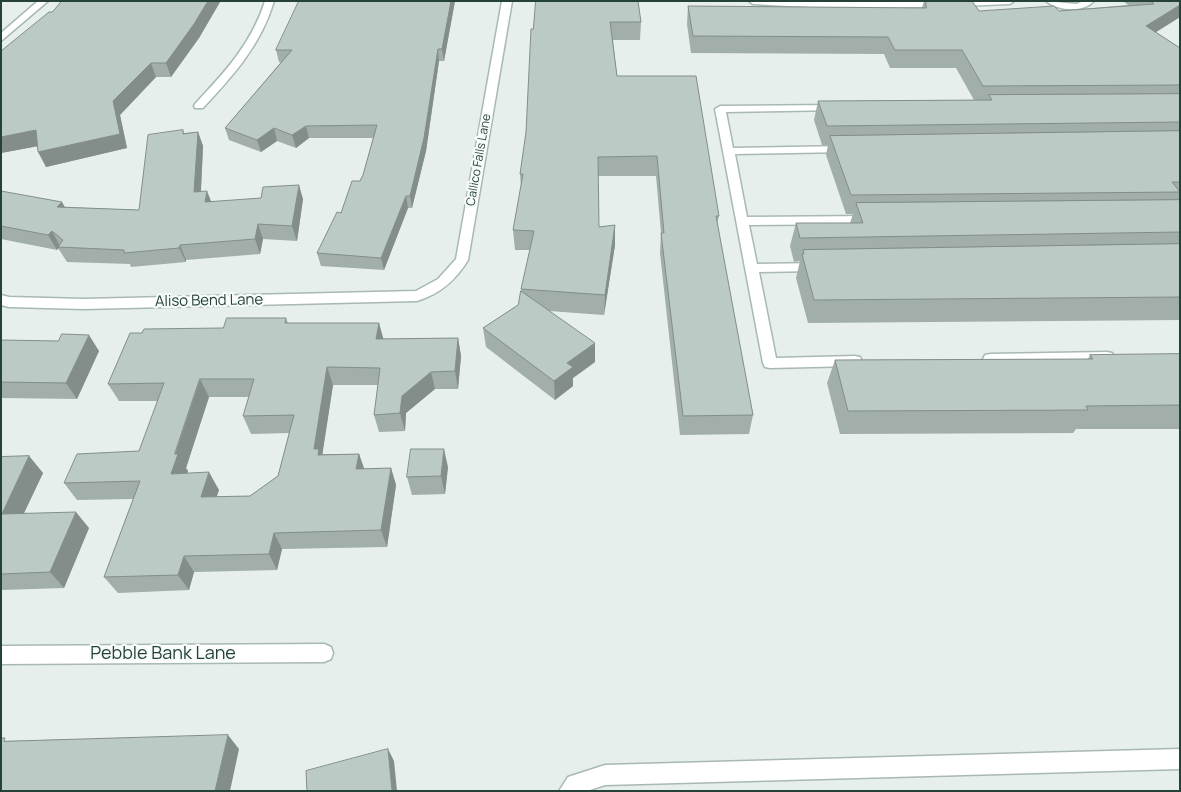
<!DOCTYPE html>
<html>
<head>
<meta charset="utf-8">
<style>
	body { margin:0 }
	#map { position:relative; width:1181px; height:792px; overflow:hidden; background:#e6efeb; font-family:Manrope,sans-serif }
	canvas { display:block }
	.frame { position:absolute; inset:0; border:2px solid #24423a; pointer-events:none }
</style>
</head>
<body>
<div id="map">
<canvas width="1181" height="792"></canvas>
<div class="frame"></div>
</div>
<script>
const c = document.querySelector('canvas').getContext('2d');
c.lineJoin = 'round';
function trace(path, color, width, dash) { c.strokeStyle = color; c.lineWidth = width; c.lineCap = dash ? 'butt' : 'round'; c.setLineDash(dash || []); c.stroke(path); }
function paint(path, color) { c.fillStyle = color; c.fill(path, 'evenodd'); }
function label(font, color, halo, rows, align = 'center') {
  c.font = font + ' Manrope,sans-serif'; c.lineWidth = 4.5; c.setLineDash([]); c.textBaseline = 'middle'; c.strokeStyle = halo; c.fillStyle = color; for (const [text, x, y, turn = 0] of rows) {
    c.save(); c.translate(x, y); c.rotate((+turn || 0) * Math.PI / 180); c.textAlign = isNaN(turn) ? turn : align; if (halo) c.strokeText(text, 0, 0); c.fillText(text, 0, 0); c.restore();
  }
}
const service = new Path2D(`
	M836,105l5,3 -1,2 -114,2 7,36 114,-2 6,3 -6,3 -112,2 12,63 124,-1 6,4 -6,4 -122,1 8,39 60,-1 7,4 -7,4 -58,1 17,86 79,-2 5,1 2,4 -2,4 -5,1 -85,2 -5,-1 -2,-4 -48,-254 5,-3z
	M1107,352l5,1 2,4 -2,4 -5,1 -117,2 -5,-1 -2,-4 2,-4 5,-1z
	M1180,749v20l-575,16 -18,6h-28l9,-14 37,-12z`);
const minor = new Path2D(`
	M38,1h10l-47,40v-8z
	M265,1h9c-13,44 -41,75 -71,107h-8l-1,-2 1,-2c30,-32 57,-61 70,-103z
	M502,1h10l-44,259c-12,20 -28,34 -51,41l-333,8 -75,-2 -8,-2v-10l8,2 75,2 332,-8 22,-12 18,-20z
	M749,1h265l-4,3c-86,4 -171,6 -257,0z
	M1046,1l30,3 8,-3h10c-11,12 -36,10 -48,0z
	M324,644l7,3 2,6 -2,6 -7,3 -323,2v-18z`);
trace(service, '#a8b8b2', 3);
trace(minor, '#a8b8b2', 3);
paint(service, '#fff');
paint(minor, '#fff');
paint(new Path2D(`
	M455,1l-11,60h-5l-13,90 -14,57h-4l-24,62 -63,-4 -4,-13 46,-78 10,-37h-64l-13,10 -19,-7 -16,11 -32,-12 -4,-12 56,-66h-2l-3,-12z
	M536,1l105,21 -1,18h-27l4,36 102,140 -2,8 36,191 -4,19 -69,1 -20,-182 1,-20 -5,-57h-58l1,51 16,-2v20l-11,70 -55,-4 46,51 -22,16v8l-18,14 -69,-53 -3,-19 35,-23 12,-55h-15l-2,-20 8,-44 -1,-12 6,-42z
	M924,1h48l7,10h80l69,-6 -5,-4h57v16l-24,15 24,16v272l-372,3 -12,-45 4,-17 -6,1 -4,-16 6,-23h54l3,-9h-7l-20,-59 2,-10h-6l-8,-25 4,-19 156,-1 -18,-32h-66l-6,-14 -193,-1 -4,-29 1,-18 234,2z
	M220,2l-21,36 -28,39h-15l-36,38 7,33 -81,19 -8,-21 -37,7 51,-141z
	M183,130l1,3 14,-1 5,14 -2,46 10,10 92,-3 -6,42 -34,-2 -3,15 -74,6v2l-55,5 -1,-3 -63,-2 -9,-14 -1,2 -56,-11v-48l64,16 74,3z
	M286,318l2,5h91l4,16 75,-1 3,18 -3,33h-23l-29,24 -1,18 -26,1 -5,-17 4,-30h-45l-11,69h37l5,15 27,-1 5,17 -9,62 -105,2 -5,21 -83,2 -5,18 -71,3 -14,-16 29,-78 -56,1 -13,-17 75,-32 19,-50h-39l-11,-17 34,-51 81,-5zM209,397h40l-6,19 8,18 38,-1 -11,43 -28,20 -34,1 3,-7 -32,-17 1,-2 -2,-3z
	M1,340l98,11 -22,48 -76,-1z
	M1180,354v75h-104l-3,4 -233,1 -13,-51 8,-23 253,-1 2,-4z
	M29,456l14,17 -19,40 65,15 -25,60 -63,2v-133z
	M448,467l-3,27 -33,1 -5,-18z`), '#a1aea9');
paint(new Path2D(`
	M208,1h11l1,1 -21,36 -28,39 -5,-14z
	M451,1h4l-11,60 -2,-12z
	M1180,5v12l-43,27 9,-18z
	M438,49l1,12 -13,90 -14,57 -2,-12z
	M151,63l5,14 -36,38 7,33 -81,19 -8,-15 75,-51z
	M306,126l3,12 -13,10 -4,-13z
	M274,128l3,13 -16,11 -4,-12z
	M36,130l8,15 -43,8v-16z
	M198,132l5,14 -3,61 -6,-15z
	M299,185l4,14 -6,42 -5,-15z
	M207,191l6,15 -8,-4z
	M406,196l2,12 -24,62 -3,-12z
	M62,202l8,14 -13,-9z
	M258,224l5,15 -3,15 -5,-15z
	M615,225v20l-11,70 1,-20z
	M52,231l8,15 -3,4 -9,-15z
	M180,245l6,15v2l-7,-14z
	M379,323l5,18 -8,-2z
	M89,335l10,16 -22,48 -11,-16z
	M458,338l3,18 -3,33 -3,-18z
	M595,343v19l-22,16v8l-18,14 -1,-19 13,-18z
	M327,367l6,18 -11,72 3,9 -11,-17z
	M431,372l4,17 -29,24 -1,18 -5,-18 2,-17z
	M200,379l9,18 -23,71 2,3 -6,20 -11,-17 4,-20z
	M444,449l4,18 -3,27 -4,-18z
	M359,454l6,17 -9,-2z
	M29,456l14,17 -27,57 -14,-16z
	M391,468l5,17 -9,62 -6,-17z
	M209,472l10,18 -8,24 -10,-17z
	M76,512l13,16 -25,60 -14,-16z
	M274,533l8,16 -5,21 -8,-16z
	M184,556l10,16 -5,18 -11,-15z
	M228,735l11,14 -9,42h-15z
	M388,749l6,12 3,30h-5z`), '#838d89');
const building = new Path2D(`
	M62,1h146l-14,23 -28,39h-15l-38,38 7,33 -82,18 -2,-22 -35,7v-86l48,-39h3z
	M299,1h152l-9,48h-4l-14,89 -14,58h-4l-25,62 -64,-5 20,-41 4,1 11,-32h8l3,-6 14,-50 -71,1 -14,9 -18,-7 -17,12 -32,-12 67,-78h-16z
	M536,1h102l3,21h-31l7,54h79l23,140h-3l37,199 -70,1 -22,-183h3l-7,-77 -59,1 1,70 16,-2 -10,70 -84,-6 13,-58 -21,-1 10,-56h-3l6,-42 5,-103h2z
	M926,1h46l7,10 75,-5 5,5 95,-7 -3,-3h29v4l-34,21 34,22v37l-197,1 -21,-36h-67l-7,-13 -195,-1 -5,-30 238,2z
	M1180,94v28l-353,4 -9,-25 174,-1 -3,-5z
	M183,130v4l15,-2 -4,60 13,-1 -2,11 56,-4 2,-11 36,-2 -7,41 -34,-2 -3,15 -75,6 -1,3 -55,5v-3l-66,-3 5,-7 -11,-9 -4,4 -47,-9v-35l61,11 -5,5 82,3 9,-75z
	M1180,131v51h-8l8,10 -329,3 -21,-59z
	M1180,200v32l-380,6 -4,-15h67l-7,-20z
	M1180,244v53l-366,3 -12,-46h2l-1,-4z
	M521,291l74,52 -28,20 6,4 -19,14 -71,-53 35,-23z
	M227,318h59l-1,5h94l-3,16 82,-1 -3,33 -24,1 -29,24 -2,17 -26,2 6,-47 -53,-1 -13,82h5l-1,6 41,-1 -3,15 35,-1 -10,62 -107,3 -5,21 -85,2 -6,19 -74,2 36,-96 -76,2 13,-29 62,-3 25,-68 -56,1 22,-51h12l2,-4 79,-1zM200,379h54l-11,37 51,-1 -16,61 -28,20 -49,1 8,-25 -38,2 7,-20h-3z
	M62,334l27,1 -23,48 -65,-1v-42l57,1z
	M1180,354v51l-94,1 2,4 -240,1 -13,-51 258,-1 -3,-4z
	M411,449h33l-3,27 -34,1z
	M29,456l-27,58 74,-2 -26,60 -49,2v-117z
	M228,735l-13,56h-214v-53h4l-1,3z
	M388,749l4,42h-85l-1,-20z`);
paint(building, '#bbcac4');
trace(building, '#838d89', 1);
label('12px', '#24423a', '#f7fbf9', [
	["Callico Falls Lane",479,160,-80]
]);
label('15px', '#24423a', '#f7fbf9', [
	["Aliso Bend Lane",209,301,-1]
]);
label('18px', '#24423a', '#f7fbf9', [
	["Pebble Bank Lane",163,654]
]);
</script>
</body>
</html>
